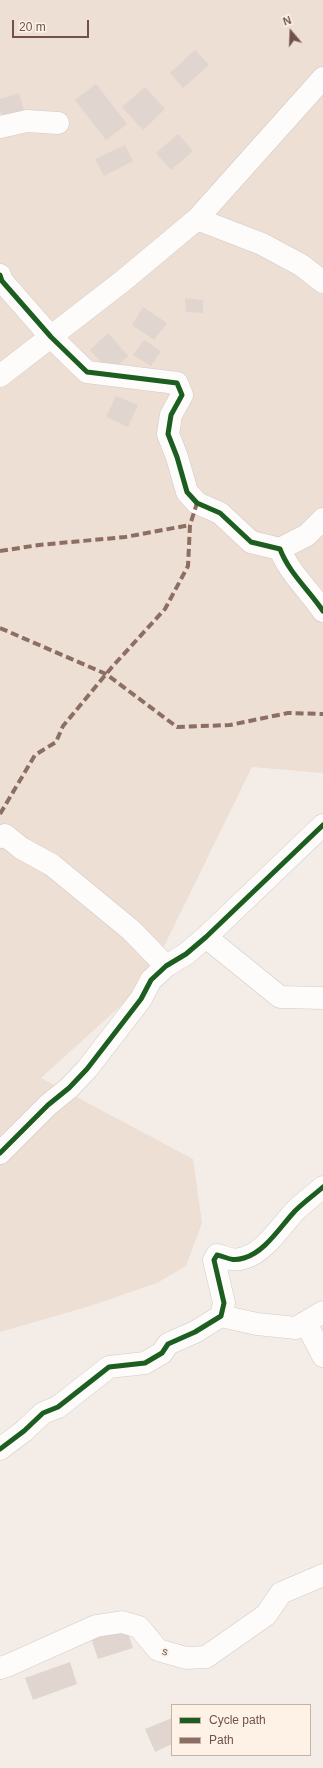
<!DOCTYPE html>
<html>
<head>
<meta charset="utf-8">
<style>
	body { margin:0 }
	#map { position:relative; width:323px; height:1768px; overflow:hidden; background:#f4ede7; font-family:Arial,sans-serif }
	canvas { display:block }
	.legend { position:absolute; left:171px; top:1704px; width:140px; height:52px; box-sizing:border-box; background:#fef2e7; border:1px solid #c5b2a8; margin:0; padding:5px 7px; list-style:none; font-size:12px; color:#70524a }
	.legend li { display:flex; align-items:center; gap:8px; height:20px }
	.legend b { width:20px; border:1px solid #c5b2a8 }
	.north { position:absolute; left:271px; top:12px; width:40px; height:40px; -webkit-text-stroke:3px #fef2e7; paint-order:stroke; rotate:341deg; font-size:11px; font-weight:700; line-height:16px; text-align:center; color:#70524a }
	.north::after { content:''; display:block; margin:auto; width:14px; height:18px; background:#70524a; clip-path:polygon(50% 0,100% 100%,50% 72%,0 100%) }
	.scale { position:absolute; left:12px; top:20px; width:77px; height:18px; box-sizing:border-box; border:2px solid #70524a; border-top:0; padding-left:5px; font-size:12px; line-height:14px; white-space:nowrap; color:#70524a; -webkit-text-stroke:3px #fef2e7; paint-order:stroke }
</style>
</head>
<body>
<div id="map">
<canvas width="323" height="1768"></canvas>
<ul class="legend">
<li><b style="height:5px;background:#1b5e20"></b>Cycle path</li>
<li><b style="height:5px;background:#8d6e63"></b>Path</li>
</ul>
<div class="north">N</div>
<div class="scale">20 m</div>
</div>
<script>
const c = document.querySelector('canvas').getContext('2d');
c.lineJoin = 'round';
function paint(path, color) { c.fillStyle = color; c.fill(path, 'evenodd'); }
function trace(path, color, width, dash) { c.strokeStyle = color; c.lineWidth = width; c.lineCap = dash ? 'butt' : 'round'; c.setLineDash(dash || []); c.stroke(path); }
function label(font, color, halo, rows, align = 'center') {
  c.font = font + ' Arial,sans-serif'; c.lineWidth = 4; c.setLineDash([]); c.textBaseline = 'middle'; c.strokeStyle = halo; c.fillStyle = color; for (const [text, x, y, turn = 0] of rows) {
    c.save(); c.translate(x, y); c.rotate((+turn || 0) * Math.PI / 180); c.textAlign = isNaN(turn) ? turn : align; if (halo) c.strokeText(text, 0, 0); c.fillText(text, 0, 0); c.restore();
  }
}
paint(new Path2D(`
	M0,0h323v773l-71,-6 -106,216 -105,95 152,81 9,64 -16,43 -29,17 -67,23 -90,26z`), '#eddfd4');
paint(new Path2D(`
	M195,50l14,15 -26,23 -13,-15z
	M96,84l31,40 -21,16 -31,-40z
	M145,87l20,22 -22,21 -21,-23z
	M19,93l6,21 -22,6 -3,-11v-10z
	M178,134l15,17 -22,19 -15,-17z
	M125,145l8,16 -29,15 -9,-17z
	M185,298l18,2v13l-17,-1z
	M143,307l24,16 -13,17 -22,-15z
	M108,333l20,23 -18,16 -20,-22z
	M144,340l17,11 -10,15 -18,-11z
	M116,396l22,9 -10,22 -22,-10z
	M126,1627l7,21 -35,11 -7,-21z
	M70,1662l7,22 -44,16 -8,-22z
	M172,1718v26l-17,8 -10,-23z`), '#e0d5cf');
const minor = new Path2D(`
	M0,127l27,-6 31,2
	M197,219l65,25 39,21 22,17
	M0,275l2,6 49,56 36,35 90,11 5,12 -11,20 -3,19 9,23 10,35 10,11 23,10 31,29 29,7c9,24 29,41 43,62
	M0,376l124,-96 73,-61 126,-141
	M280,549l27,-14 16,-16
	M0,837l5,-2 16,13 31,17 79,65 35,36
	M206,937l74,60 43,1
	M0,1153l48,-48 21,-17 18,-19 54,-70 10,-19 15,-14 20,-12 20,-17 117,-112
	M221,1316l36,8 39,4 27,-16
	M306,1323l17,33
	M0,1449l24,-18 19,-18 15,-6 51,-40 36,-4 17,-10 6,-9 27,-12 26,-16 3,-13 -10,-43 3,-5c10,2 14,7 27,3 21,-6 36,-31 51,-47 9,-9 19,-16 28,-24
	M0,1668l9,-3 87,-39 26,-4 17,5 19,23 28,8 20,-1 60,-42 15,-22 42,-18`);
trace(minor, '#d2c9c5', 23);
trace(minor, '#fdfcfb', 22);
trace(new Path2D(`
	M0,551l39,-6 86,-8 65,-12
	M0,628l106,46 71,53 53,-2 58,-12 35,1
	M0,814l35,-59 21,-13 7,-16 49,-59 53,-58 23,-43 2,-41 7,-22`), '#8d6e63', 4, [8, 4]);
trace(new Path2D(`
	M0,275l2,6 49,56 36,35 90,11 5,12 -11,20 -3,19 9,23 10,35 10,11 23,10 31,29 29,7c9,24 29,41 43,62
	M0,1153l48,-48 21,-17 18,-19 54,-70 10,-19 15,-14 20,-12 20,-17 117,-112
	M0,1449l24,-18 19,-18 15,-6 51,-40 36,-4 17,-10 6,-9 27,-12 26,-16 3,-13 -10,-43 3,-5c10,2 14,7 27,3 21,-6 36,-31 51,-47 9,-9 19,-16 28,-24`), '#1b5e20', 5);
label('11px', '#70524a', '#fef2e7', [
	["s",165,1652,16]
]);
</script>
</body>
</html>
